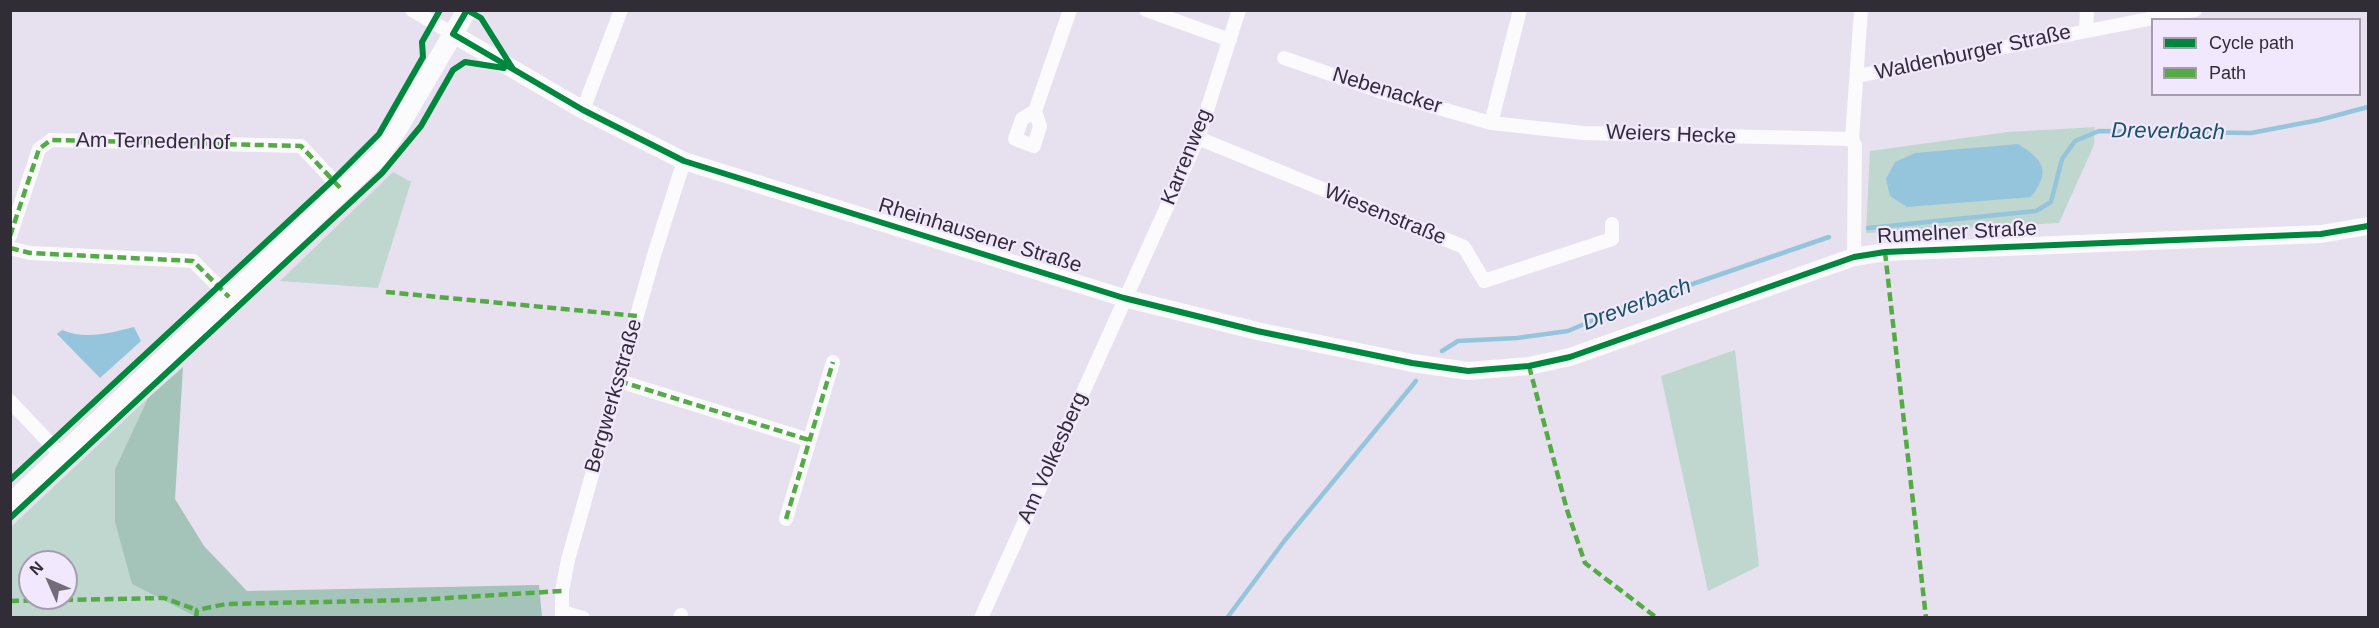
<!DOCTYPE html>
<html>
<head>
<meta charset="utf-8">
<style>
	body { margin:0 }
	#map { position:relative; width:2379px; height:628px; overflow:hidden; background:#e7e0ee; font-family:Arial,sans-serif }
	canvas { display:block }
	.frame { position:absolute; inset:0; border:12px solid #312d37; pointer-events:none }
	.legend { position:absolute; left:2151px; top:18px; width:210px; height:78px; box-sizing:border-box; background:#f2e8fe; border:2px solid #a59dae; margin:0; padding:8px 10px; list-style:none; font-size:18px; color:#312d37 }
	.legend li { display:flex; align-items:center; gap:12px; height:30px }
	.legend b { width:30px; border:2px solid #a59dae }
	.north { position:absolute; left:18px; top:550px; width:60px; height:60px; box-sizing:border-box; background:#f2e8fe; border:2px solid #a59dae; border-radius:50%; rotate:315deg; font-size:16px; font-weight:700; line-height:24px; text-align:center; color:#312d37 }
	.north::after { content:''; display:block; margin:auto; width:21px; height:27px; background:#716c77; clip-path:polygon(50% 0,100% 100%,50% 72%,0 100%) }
</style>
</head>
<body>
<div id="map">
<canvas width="2379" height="628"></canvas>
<div class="frame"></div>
<ul class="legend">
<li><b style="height:8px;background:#00873e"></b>Cycle path</li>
<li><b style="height:8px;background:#54ab45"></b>Path</li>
</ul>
<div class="north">N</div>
</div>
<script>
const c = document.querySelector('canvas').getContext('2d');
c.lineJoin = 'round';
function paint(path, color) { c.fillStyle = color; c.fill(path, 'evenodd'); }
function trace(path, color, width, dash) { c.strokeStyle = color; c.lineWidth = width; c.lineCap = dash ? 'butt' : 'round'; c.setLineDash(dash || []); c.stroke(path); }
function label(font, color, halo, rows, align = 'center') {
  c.font = font + ' Arial,sans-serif'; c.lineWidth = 4.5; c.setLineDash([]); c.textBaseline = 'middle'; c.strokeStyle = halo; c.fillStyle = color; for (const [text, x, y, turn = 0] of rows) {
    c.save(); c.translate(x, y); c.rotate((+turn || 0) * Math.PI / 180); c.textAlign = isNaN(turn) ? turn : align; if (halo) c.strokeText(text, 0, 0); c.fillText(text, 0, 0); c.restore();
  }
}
paint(new Path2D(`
	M2095,127l-1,18 -35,78 -193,10 4,-82 138,-19z
	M393,172l18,10 -33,106 -98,-7z
	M1735,350l24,216 -51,25 -47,-215z
	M148,398l-33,71 17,115 64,33 -185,1v-91zM30,562h36v36h-36z`), '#bfd7cf');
paint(new Path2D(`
	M183,367l-8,132 29,47 43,45 292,-6 3,32h-346l-64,-33 -17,-62v-53l33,-71z`), '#a4c4b9');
paint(new Path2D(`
	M2018,144c26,16 33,27 13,53l-124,10 -17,-11 -4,-17 9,-17 20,-9z
	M134,327l7,14 -41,37 -43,-44 5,-4c24,10 48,3 72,-3z`), '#95c5dc');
trace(new Path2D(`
	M1868,228l168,-17 15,-9 11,-43 13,-18 24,-10 152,2 68,-13 49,-13
	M1442,351l16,-10 59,-3 51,-7 49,-21 212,-73
	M1227,618l58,-78 131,-159`), '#95c5dc', 4.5);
trace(new Path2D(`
	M412,10l41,24
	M1146,10l84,30
	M2086,30l1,-20
	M1284,58l95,33 112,32 92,10 269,6
	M1857,76l338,-66
	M583,110l38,-100
	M1035,111l5,15 -6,20 -19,-7 7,-20 13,-8 35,-101
	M1491,123l29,-113
	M1198,138l266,109 20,34 128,-42v-15
	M10,236l29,-87 12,-9 250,6 42,45
	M10,248l20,5 163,8 36,36
	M1854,257l1,-111 -3,-7 9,-129
	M619,381l190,59
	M10,401l51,54
	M786,519l47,-157
	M562,612l21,6
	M562,618v-27l6,-31 86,-305 30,-94
	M680,618l1,-3
	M981,618l217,-480 41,-128`), '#fbfafc', 14);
trace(new Path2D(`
	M453,34l130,76 101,51 440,137 133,33 155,32 56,8 61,-5 41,-9 284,-100 31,-5 436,-18 47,-8`), '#fbfafc', 18);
trace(new Path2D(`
	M10,504l369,-348 16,-23 72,-123`), '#fbfafc', 20);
trace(new Path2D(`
	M10,236l29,-87 12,-9 250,6 42,45
	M10,248l20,5 163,8 36,36
	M1885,252l41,366
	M386,292l251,24
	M1529,366l38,144 18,53 72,55
	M619,381l190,59
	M786,519l47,-157
	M10,601l154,-3 33,12
	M196,618l1,-8 29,-6 188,-4 148,-9`), '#54ab45', 4.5, [9, 4.5]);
trace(new Path2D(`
	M513,69l-32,-51 -14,-8 -14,24 130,76 101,51 440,137 133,33 155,32 56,8 61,-5 41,-9 284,-100 31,-5 436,-18 47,-8
	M10,480l323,-300 46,-46 44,-77 -1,-15 18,-32
	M10,518l372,-345 39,-47 32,-56 12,-8 39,6`), '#00873e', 6);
label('21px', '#312d37', '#f2e8fe', [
	["Waldenburger Straße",1973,53,-12],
	["Nebenacker",1387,91,17],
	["Weiers Hecke",1671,135,2],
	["Am Ternedenhof",153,142,1],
	["Karrenweg",1187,157,-68],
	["Wiesenstraße",1385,215,22],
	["Rumelner Straße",1957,233,-3],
	["Rheinhausener Straße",980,236,17],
	["Bergwerksstraße",614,396,-74],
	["Am Volkesberg",1053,458,-66]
]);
label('italic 22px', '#185266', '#f2e8fe', [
	["Dreverbach",2168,132,1],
	["Dreverbach",1637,305,-20]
]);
</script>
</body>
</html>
